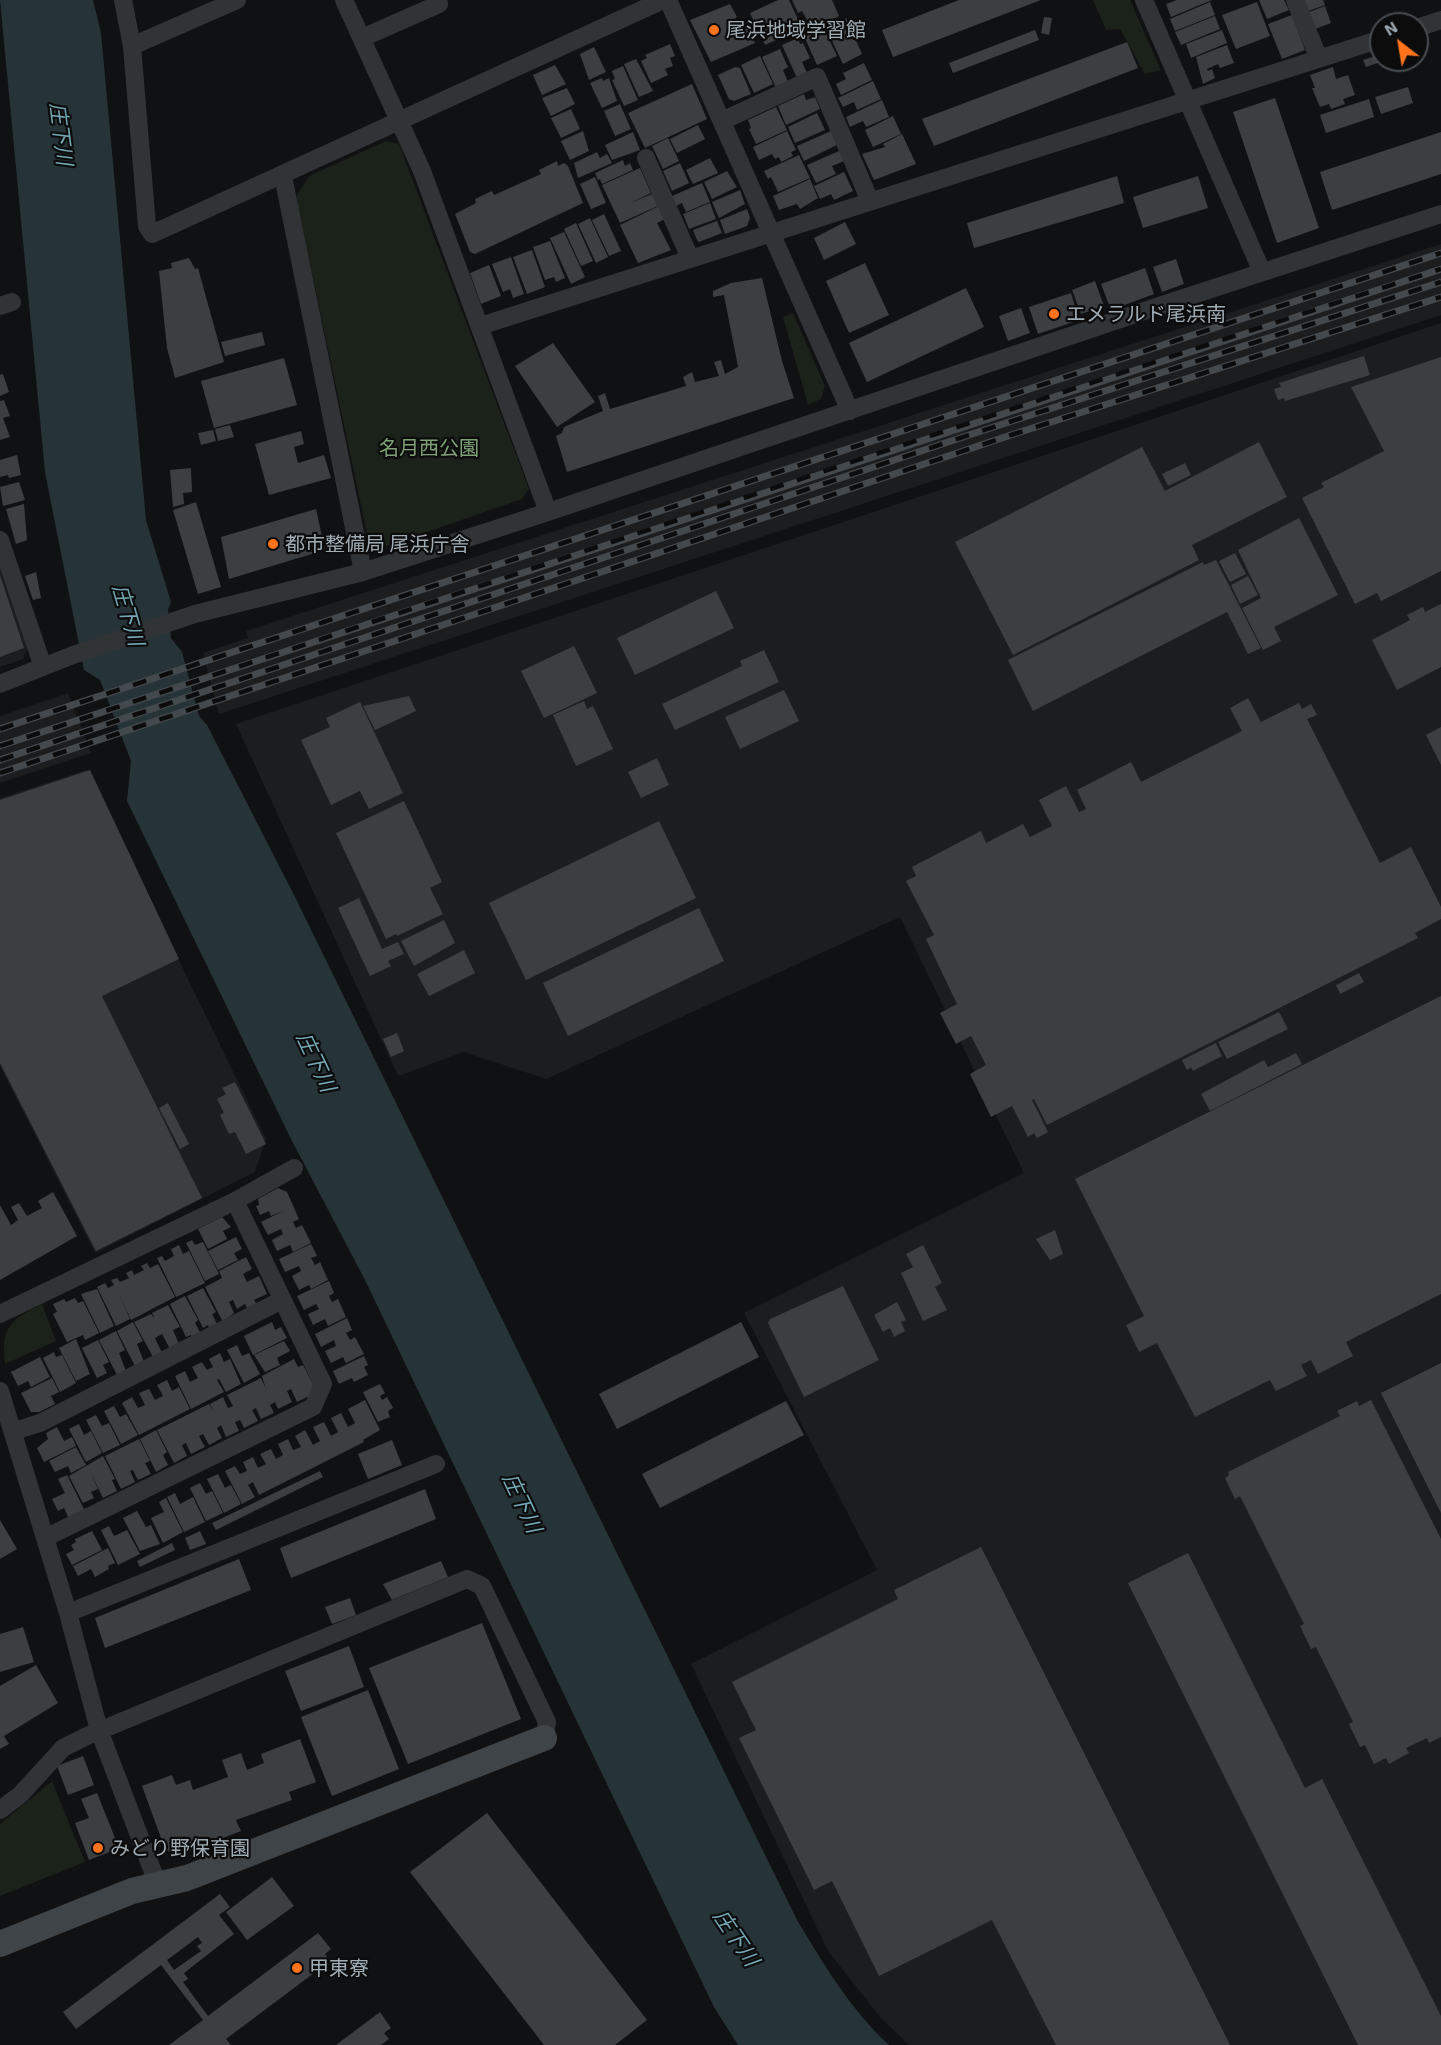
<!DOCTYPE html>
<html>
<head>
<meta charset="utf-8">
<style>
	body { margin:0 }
	#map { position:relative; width:1441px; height:2045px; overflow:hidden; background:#101112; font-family:"Exo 2",sans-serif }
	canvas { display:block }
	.north { position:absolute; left:1369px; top:12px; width:60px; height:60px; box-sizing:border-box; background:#0c0c0d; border:2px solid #474c50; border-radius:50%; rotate:329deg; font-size:16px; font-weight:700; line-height:24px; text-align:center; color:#a0acb4 }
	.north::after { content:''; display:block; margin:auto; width:21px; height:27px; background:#ff731c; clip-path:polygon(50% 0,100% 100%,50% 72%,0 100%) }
</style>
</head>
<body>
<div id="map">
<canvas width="1441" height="2045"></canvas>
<div class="north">N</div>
</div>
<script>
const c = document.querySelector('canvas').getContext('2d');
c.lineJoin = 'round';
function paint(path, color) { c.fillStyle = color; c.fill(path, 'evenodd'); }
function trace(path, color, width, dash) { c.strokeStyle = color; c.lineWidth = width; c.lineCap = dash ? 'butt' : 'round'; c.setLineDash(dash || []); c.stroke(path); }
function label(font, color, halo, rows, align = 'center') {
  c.font = font + ' "Exo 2","Noto Sans JP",sans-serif'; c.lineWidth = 4.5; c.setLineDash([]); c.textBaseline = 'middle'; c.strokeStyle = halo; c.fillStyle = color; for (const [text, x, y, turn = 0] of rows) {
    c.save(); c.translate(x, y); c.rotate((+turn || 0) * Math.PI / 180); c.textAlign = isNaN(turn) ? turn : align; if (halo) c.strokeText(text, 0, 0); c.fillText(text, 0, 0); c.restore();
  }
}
paint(new Path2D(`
	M1441,244v71l-1222,399 -16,-61 45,-15 -2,-7z
	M1441,323v1722h-532l-28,-27 -53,-67 -137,-287 186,-94 -133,-257 280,-140 -124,-256 -354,162 -82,-27 -66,24 -162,-352z
	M0,560l29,86 -6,13 -23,8z
	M68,693l23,60 -91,30v-67z
	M86,770l180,369 -11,33 -160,81 -95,-187v-268z`), '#1c1d1f');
paint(new Path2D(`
	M1093,0h37l31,70 -16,4 -25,-45 -14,1z
	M386,141l13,3 130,345 -7,10 -141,49 -13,-9 -72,-342 13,-21z
	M793,313l32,73 -4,13 -13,6 -25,-88z
	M42,1304l14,37 -51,23c-5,-38 7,-45 37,-60z
	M52,1781l33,81 -85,34v-72z`), '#1b221a');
paint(new Path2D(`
	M0,0h93l8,33 45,487 25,82 -3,8 3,28 11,14 17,64 8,9 87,170 503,1025c27,45 54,90 92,125h-151l-24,-38 -349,-727 -74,-141 -164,-338 4,-40 -31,-81 -16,-10 -39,-198z`), '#263437');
paint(new Path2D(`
	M778,0h11l13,28 -37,17 -15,-32z
	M792,0h40l7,16 -27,13 -10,-18 -4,2z
	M959,0h82l-148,57 -11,-27z
	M1177,0h35l-41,17 -5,-13z
	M1259,0h25l5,10 -22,9z
	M1298,0h25l2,5 -22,8z
	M1210,2l5,13 -40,16 -5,-12z
	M1257,2l13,34 -34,13 -14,-34z
	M730,4l7,13 -8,6 5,10 12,-6 9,16 -44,19 -21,-42z
	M1325,6l6,17 -21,8 -6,-17z
	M1292,15l13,35 -23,9 -14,-35z
	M1215,16l5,13 -39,16 -6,-13z
	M1044,17l8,1 -3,17 -8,-2z
	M846,18l16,36 -19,10 -17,-36z
	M823,27l14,29 -20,9 -13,-29z
	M1035,30l4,10 -86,33 -4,-10z
	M1222,30l5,13 -36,15 -5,-14z
	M798,38l2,6 3,-1 7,15 -8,4 5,11 -10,5 -15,-33z
	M1127,42l11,26 -204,78 -12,-27z
	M670,44l5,12 -5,2 3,8 -8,3 3,6 -17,8 -10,-22 6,-3 -2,-3z
	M1227,45l7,18 -14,5 -2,-4 -11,5 1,2 4,-2 3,9 -12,6 -7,-27z
	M594,47l12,25 -17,8 -9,-26z
	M780,49l8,18 -5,3 5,12 -12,6 -14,-31z
	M1381,54v6h5l-20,7 -3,-7z
	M760,56l13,28 -19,9 -13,-28z
	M636,59l17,32 -14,6 -15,-33z
	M864,63l8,17 -31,15 -5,-11 10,-5 -3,-6z
	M555,65l11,19 -24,11 -9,-20z
	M623,66l15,34 -14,6 -12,-26 3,-1 -3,-8z
	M735,67l5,1 11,26 -17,7 -5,-2 -11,-24z
	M1333,67l3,12 12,-4 7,20 -12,4 2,5 -14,5 -2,-5 -9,3 -8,-19h3l-5,-13z
	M602,78l1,3 6,-3 8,23 -15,7 -12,-25z
	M873,81l8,18 -24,11 -3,-8 -11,5 -5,-9z
	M692,84l15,35 -62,29 -17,-35z
	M1408,87l5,16 -32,11 -6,-17z
	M567,88l8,16 -24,12 -9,-18z
	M804,94l2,6 9,-3 5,12 -34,16 -8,-19z
	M1275,98l44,130 -42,15 -44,-131z
	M1369,99l5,18 -48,16 -6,-18z
	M882,100l7,17 -23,10 -3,-6 -13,6 -4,-10z
	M620,104l11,25 -16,7 -11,-25z
	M776,107l11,23 -31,14 -7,-15 2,-1 -3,-8z
	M571,109l9,20 -19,9 -10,-20z
	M817,113l8,17 -30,13 -7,-16z
	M893,116l8,18 -28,13 -8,-17z
	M698,125l7,14 -28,14 -7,-14z
	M583,131l6,20 -19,9 -9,-19z
	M787,131l9,19 -5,2 2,4 -12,6 -2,-5 -4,2 -3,-5 -13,6 -6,-13z
	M831,131l6,14 -33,16 -7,-15z
	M633,132l7,18 -28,10 -7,-15z
	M1441,132v42l-109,36 -12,-38z
	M902,134l14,30 -42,16 -12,-26 23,-7 -2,-3z
	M668,138l11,23 -16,8 -11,-23z
	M839,151l5,10 -12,5 4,8 -20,9 -9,-18z
	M597,152l3,6 7,-4 5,9 -34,15 -4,-15z
	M799,155l11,23 -32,14 -7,-15 -3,2 -4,-8z
	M710,158l8,15 -25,11 -7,-14z
	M623,160l2,6 5,-3 3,7 -31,14 -2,-5 -2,1 -3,-7z
	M557,161l1,5 6,-3 4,3 15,37 -108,51 -5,-2 -15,-38 21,-11 -1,-4 17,-8 2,4 47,-21 -2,-4z
	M680,163l9,20 -17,8 -9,-20z
	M640,168l11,25 -21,10 22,-9 6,12 -38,17 -18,-38z
	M727,171l10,16 -25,12 -8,-17z
	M844,172l9,19 -19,9 -3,-6 -11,5 -6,-13z
	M1117,176l7,27 -150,45 -7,-25z
	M1198,176l10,32 -65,20 -10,-31z
	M595,177l11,26 -15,6 -11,-25z
	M810,179l8,19 -18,11 -3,-5 -18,6 -6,-14z
	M702,183l8,19 -24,10 -4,-9 -6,3 -4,-10z
	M740,190l5,14 -26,14 -7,-16z
	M710,203l6,16 -27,10 -6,-15z
	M659,206l6,13 -8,4 14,27 -33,13 -18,-38z
	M747,209l3,9 -3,8 -22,8 -5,-14z
	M604,214l17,37 -12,5 -17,-36z
	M590,218l18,39 -12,6 -18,-39z
	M717,221l5,12 -23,9 -2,-2 -4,-10z
	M845,222l11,22 -32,16 -10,-22z
	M576,223l17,38 -12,5 -17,-37z
	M564,232l21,45 -14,7 -21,-46z
	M550,241l15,37 -9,4 -2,-5 -9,3 -12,-33z
	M532,250l13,37 -18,7 -14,-37z
	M511,257l13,37 -11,4 -3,-9 -7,3 -11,-28z
	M189,258l6,11 3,-1 26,94 -49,16 -8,-30 -8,-77 13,-3 -1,-5z
	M1176,259l8,25 -22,8 -9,-25z
	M865,263l24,52 -40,18 -23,-52z
	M489,265l12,31 -20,8 -11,-31z
	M1145,268l9,26 -43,16 -10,-26z
	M762,278l20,83 12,37 -227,74 -11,-36 6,-3 2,-6 39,-16 -5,-15 7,-3 5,16 76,-23 -3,-9 9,-5 3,10 24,-6 -5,-14 7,-2 4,14 13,-7 -14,-72 -11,2v-6l18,-8z
	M1095,281l9,25 -23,8 -9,-24z
	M966,288l18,39 -117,55 -18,-39z
	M1071,293l8,27 -41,14 -9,-27z
	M1021,308l9,25 -22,8 -9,-25z
	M262,332l3,13 -40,11 -4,-14z
	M553,343l42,59 -38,25 -42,-61z
	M1364,356l6,19 -85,26 -1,-3 -6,2 -4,-11 7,-2 -2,-4z
	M1441,357v214l-60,30 -4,-8 -22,11 -53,-106 22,-11 -3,-4 63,-32 -33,-64z
	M284,358l13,47 -83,23 -13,-47z
	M3,374l6,18 -9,4v-21z
	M4,400l6,16 -7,2 7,19 -10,3v-39z
	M230,425l4,12 -16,4 -3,-12z
	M213,430l3,11 -15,4 -3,-12z
	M301,431l3,13 -10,3 4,16 26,-8 7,23 -62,17 -14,-51z
	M1259,442l28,55 -95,48 7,15 -186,95 -58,-113 187,-95 23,44z
	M17,455l4,20 -12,3 -1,-3 -8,2v-17z
	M1185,463l6,12 -23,11 -6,-12z
	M191,468l1,24 -9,1 1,11 -11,3 -3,-37z
	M19,482l6,18 -22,6 -3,-19z
	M196,502l25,85 -23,7 -25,-84z
	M24,504l3,36 -11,4 -10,-35z
	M316,509l9,41 -96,29 -8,-42z
	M1299,518l39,77 -64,32 7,14 -18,9 -21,-42 19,-10 -23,-48z
	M1235,553l11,21 -16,8 -11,-21z
	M1216,560l45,88 -13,6 -21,-42 -194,99 -25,-51 195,-98 1,3z
	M36,572l5,26 -8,2 -8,-24z
	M0,575l24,73 -24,9z
	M1248,576l10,19 -18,9 -9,-19z
	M716,591l18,37 -99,47 -18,-37z
	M1441,604v63l-44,23 -25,-50 38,-20 -3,-5 16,-8 2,5z
	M574,646l23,47 -53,25 -23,-47z
	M764,650l15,32 -104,48 -13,-26 80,-38 -2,-5z
	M784,690l15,31 -59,28 -15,-32z
	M409,696l7,15 -41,19 -12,-24z
	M1248,698l13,24 38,-19 3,6 9,-5 6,11 -10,4 73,144 31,-16 30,60v12l-26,14 3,5 -371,187 -13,-26 -2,1 16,32 -11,6 -3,-5 -6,4 -16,-31 -21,11 -21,-43 16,-9 -15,-29 -15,8 -16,-31 17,-9 -31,-65 8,-4 -28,-54 10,-5 -4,-9 69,-36 5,12 37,-19 7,13 22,-11 -13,-26 27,-14 13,26 7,-3 -9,-19 54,-28 10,20 101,-51 -12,-23z
	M584,701l3,8 6,-3 20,43 -37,17 -23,-51z
	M360,702l43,91 -34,16 -9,-18 -29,14 -30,-65 29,-13 -4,-9z
	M1441,727v38l-15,-30z
	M657,758l12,27 -28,13 -13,-26z
	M90,770l89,189 -77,37 100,202 -106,53 -96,-188v-263z
	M404,801l38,81 -12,6 13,26 -46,22 -1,-2 -10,5 -50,-106z
	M659,821l37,77 -170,82 -37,-77z
	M359,898l23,51 16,-7 6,12 -16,7 3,5 -21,10 -32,-68z
	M699,908l25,53 -156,75 -25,-53z
	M444,920l11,23 -41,23 -13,-25z
	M464,950l11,23 -46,23 -12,-22z
	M1359,973l5,9 -24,12 -4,-9z
	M1441,996v298l-95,48 7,14 -35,18 -7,-14 -10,5 6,11 -31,15 -6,-11 -75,37 -38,-74 -18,9 -13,-27 18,-9 -69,-137z
	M1279,1012l9,17 -61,30 -9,-17z
	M397,1033l7,18 -13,6 -8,-18z
	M1216,1043l6,13 -29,15 -2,-4 -4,3 -5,-10z
	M1296,1053l6,11 -92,47 -9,-17 63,-34 4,7z
	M235,1082l31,62 -20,10 -11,-22 -6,2 -9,-19 4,-2 -7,-14 9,-5 -4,-6z
	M168,1103l21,41 -9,5 -21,-41z
	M278,1188l9,4 12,27 -6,3 3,6 6,-3 9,18 -18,9 -3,-7 -13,6 -5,-11 11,-6 -2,-5 -13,6 -7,-13 24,-12 -14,6 -2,-5 -9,4 -4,-9 3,-1 -1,-6z
	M53,1192l24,44 -77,44v-75l11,20 7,-5 -7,-13 8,-4 8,13 15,-8 -4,-7z
	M222,1217l9,10 -8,4 4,8 -19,10 -10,-20z
	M1055,1230l8,24 -13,6 -14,-21z
	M236,1237l6,12 -8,4 4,7 -20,10 -10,-19z
	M192,1240l3,5 8,-3 16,32 -14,7 -19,-38z
	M311,1244l6,12 -6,2 4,7 5,-3 8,18 -17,9 -2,-4 -10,5 -7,-14 9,-5 -2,-5 -14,6 -6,-13z
	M179,1245l4,9 6,-3 16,32 -29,14 -19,-39 5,-2 3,5 9,-5 -3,-7z
	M923,1245l19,38 -7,4 12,23 -24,11 -22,-48 12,-6 -7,-13z
	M246,1257l6,12 -9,5 4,8 12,-6 8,18 -13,6 3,5 -9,5 -3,-6 -8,5 -4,-9 -4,2 5,11 -11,9 -18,-35 17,-9 -3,-7z
	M147,1263l3,5 8,-4 17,33 -44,23 -12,-26 11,25 -14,7 -19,-39 8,-4 3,5 6,-3 -3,-5 6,-2 3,4 9,-4 -3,-5 6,-3 2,5 10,-5 -3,-4z
	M329,1281l5,12 -5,3 3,6 6,-3 8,18 -18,9 -3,-7 -12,6 -5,-11 11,-5 -3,-5 -12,6 -7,-14z
	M843,1286l36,74 -75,37 -36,-74 2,-4z
	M203,1288l13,24 -4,2 5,10 -8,4 -1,-3 -5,3 -16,-32z
	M97,1289l17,37 -14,7 -19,-39z
	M185,1296l13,24 -3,3 6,11 -9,4 -1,-3 -5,2 -16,-33z
	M75,1298l3,5 5,-2 16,32 -14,7 -2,-5 -16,7 -14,-28 4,-2 -4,-8 11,-5 2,3z
	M897,1302l9,18 -5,2 4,9 -11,6 -4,-9 -7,4 -9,-17z
	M168,1305l12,22 -7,3 6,14 -9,5 -8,-15 -7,4 7,15 -9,4 -19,-35 17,-8 4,5 -3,-6z
	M347,1318l5,12 -6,3 4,7 5,-3 9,17 -18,9 -3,-6 -12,6 -6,-12 11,-5 -2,-6 -13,7 -6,-13z
	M133,1322l10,19 -6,3 7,18 -9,4 -18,-35z
	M272,1322l3,8 6,-3 6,11 -34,17 -9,-19z
	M741,1322l18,35 -142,72 -18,-35z
	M116,1331l9,19 -6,3 7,18 -9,4 -18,-35z
	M76,1339l14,35 -14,7 -17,-33z
	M98,1340l11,22 -6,3 4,8 -10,5 -15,-30z
	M284,1341l6,10 -13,7 3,7 -15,7 -11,-17z
	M237,1345l5,11 7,-3 11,21 -16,9 -17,-33z
	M54,1352l2,5 6,-2 14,28 -16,9 -17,-34z
	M220,1353l4,9 6,-3 11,25 -15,8 -7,-13 -2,1 7,12 -33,17 -16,-33 10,-5 5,11 8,-4 -6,-11 10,-5 5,8 6,-3 -4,-8z
	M364,1356l4,9 -4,2 4,8 -14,7 -2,-4 -13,6 -6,-13z
	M40,1357l10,20 -19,10 -3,-6 -10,5 -7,-14z
	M294,1359l4,8 5,-2 10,19 -2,11 -14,7 -6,-13 -4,2 5,11 -14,7 -3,-7 -5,3 4,8 -13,6 -5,-11 -4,2 6,11 -14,7 -4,-8 -5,2 4,9 -13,6 -5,-12 -4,3 5,10 -13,7 -6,-11 -4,2 6,11 -14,7 -5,-11 -4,2 5,11 -13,7 -17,-33 52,-26 5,8 -4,-8 13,-7 5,11 5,-2 -6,-11 34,-17 5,11 -4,-13z
	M1441,1363v150l-60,-120z
	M52,1378l7,14 -8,4 4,8 -16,8h-8l-10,-19z
	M167,1380l5,11 7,-4 11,22 -51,26 -17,-32 10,-6 6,11 7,-3 -6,-12 10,-4 6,11 8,-4 -6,-11z
	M380,1384l5,9 -5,3 2,4 5,-3 6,11 -5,3 2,6 -12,5 -15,-30z
	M365,1400l15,30 -17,10 1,2 -105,53 -6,-13 -5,3 7,12 -13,7 -17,-33 10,-5 5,8 7,-3 -4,-9 10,-5 5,11 8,-4 -6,-10 11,-5 5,10 7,-4 -5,-11 10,-5 5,11 8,-3 -6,-11 10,-6 8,15 7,-4 -7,-14 11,-5 7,14 7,-4 -7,-14 10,-5 7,14 7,-4 -7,-14z
	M1371,1400l70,139v198l-12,6 -2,-5 -21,10 3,5 -20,11 -3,-6 -12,6 -9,-19 -5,2 -11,-23 4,-2 -37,-75 -5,2 -11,-23 4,-2 -64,-128 -5,3 -10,-21 4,-3 -1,-3 112,-56 -3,-5 20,-10 2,5z
	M786,1401l18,34 -144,73 -18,-34z
	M114,1406l6,11 6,-3 12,21 -17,9 -17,-33z
	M96,1415l6,11 7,-3 11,22 -17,8 -17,-33z
	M79,1424l5,11 7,-4 11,22 -16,9 -17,-33z
	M57,1427l7,14 8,-4 4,9 -32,16 -7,-14 11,-9 -2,-6z
	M156,1430l11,22 -4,3 5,10 -12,7 -16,-33z
	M139,1439l11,22 -5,2 6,11 -13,6 -5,-10 -3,1 5,11 -14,7 -16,-33z
	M392,1440l10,25 -34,14 -10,-25z
	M76,1447l10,18 -15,8 -3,-7 -13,6 -6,-11z
	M103,1456l12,23 -3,1 5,11 -14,7 -13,-27 8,18 -7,3 3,6 -11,5 -14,-27z
	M320,1471l3,6 -107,53 -4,-7z
	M218,1474l7,14 6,-3 10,19 -17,9 -17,-34z
	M67,1475l18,36 -16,8 -5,-11 -6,3 -6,-12 13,-6 -7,-14z
	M200,1483l6,11 6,-3 11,22 -17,8 -16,-33z
	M425,1489l11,30 -145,59 -11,-30z
	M175,1493l5,11 13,-7 12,25 -21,10 -17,-35z
	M166,1498l17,34 -20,11 -12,-25 13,-6 -5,-10z
	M137,1511l9,16 5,-2 9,19 -20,7 -17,-33z
	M0,1520l17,29 -17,10z
	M109,1526l5,10 13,-6 13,24 -22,11 -17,-35z
	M92,1531l10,19 -30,15 -6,-11 8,-4 -3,-5 5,-3 -1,-3z
	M200,1531l6,13 -16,6 -5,-12z
	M172,1543l3,7 -35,17 -3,-6z
	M981,1547l249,498h-174l-64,-125 -113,56 -47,-95 -18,9 -75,-152 17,-8 -24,-48 166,-83 -4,-9z
	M108,1548l7,15 -7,3 1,3 -14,8 -4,-8 -13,7 -5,-10z
	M1188,1553l117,235 17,-9 119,237v29h-83l-230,-462z
	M239,1559l12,31 -146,58 -10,-30z
	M441,1561l7,16 -56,23 -9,-16z
	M350,1598l6,17 -24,9 -7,-17z
	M482,1623l39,96 -113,45 -39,-96z
	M23,1627l11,35 -34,10v-38z
	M349,1646l15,41 -63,24 -16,-40z
	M36,1665l22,38 -54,33 5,8 -9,5v-63z
	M368,1690l31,79 -67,27 -31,-79z
	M300,1739l16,43 -27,10 3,8 -56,20 5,11 -64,25 -12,-7 -23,-63 30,-11 4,10 14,-5 3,10 35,-13 -6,-17 19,-7 6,17 17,-7 -3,-9z
	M83,1756l11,29 -26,10 -11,-29z
	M97,1793l20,50 -5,8 -23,9 -14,-37 14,-5 -8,-19z
	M487,1813l160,207 -32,25h-71l-134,-173z
	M272,1877l22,29 -47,34 -21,-28z
	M220,1894l10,13 -11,8 15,19 -50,39 4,6 -5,3 25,34 110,-83 13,16 -6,5 5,7 -104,78 5,6h-62l34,-25 -42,-55 -85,64 -13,-17zM198,1937l4,6 -5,3 4,5 -27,19 -7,-10z
	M380,2012l11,16 -7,5 5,6 -8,6h-45z`), '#3c3f42');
trace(new Path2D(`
	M123,0l9,46 15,180 5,8 511,-234
	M344,0l78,171 126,341
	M668,0l182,411
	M1144,0l118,272
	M1295,0l24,59
	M1417,28l24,-8
	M362,38l77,-34
	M132,46l105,-46
	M722,121l95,-44 53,124
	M646,158l44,100
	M283,176l80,396
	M0,306l12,-4
	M480,326l901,-287
	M0,540l43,127
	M0,684l73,-29 122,-41 168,-42 185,-60 608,-205 285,-93
	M0,1314l235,-113 59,-33
	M0,1391l68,222 31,117 59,155
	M14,1431l26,-8 242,-123
	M45,1538l268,-131 10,-23 -88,-183
	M68,1613l368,-149
	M0,1810l20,-15 43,-47 26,-13 378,-156 15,7 65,136 -3,16`), '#313437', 18);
trace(new Path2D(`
	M0,1944l132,-53 55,-13 357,-140`), '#3f4448', 26);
const rail = new Path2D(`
	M0,729l1441,-476
	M0,746c480,-159 959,-322 1441,-477
	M0,760l972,-326 469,-152
	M0,773l1014,-339 427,-137`);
trace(rail, '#44494d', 7);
trace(rail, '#0c0c0d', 4.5, [14]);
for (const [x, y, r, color] of [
	[714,30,6,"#ff731c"],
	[1054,314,6,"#ff731c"],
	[273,544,6,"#ff731c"],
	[98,1848,6,"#ff731c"],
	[297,1968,6,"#ff731c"]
]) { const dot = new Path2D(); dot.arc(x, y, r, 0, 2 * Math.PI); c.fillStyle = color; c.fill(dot); trace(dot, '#0c0c0d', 2); }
label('20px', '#a0acb4', '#0c0c0d', [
	["尾浜地域学習館",726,30],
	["エメラルド尾浜南",1066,314],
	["都市整備局 尾浜庁舎",285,544],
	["みどり野保育園",110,1848],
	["甲東寮",309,1968]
], 'left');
label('20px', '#7fa175', '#0c0c0d', [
	["名月西公園",429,448]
]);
label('italic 21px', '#73a7b3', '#0c0c0d', [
	["庄下川",61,134,83],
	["庄下川",128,615,74],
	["庄下川",316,1062,65],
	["庄下川",522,1503,65],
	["庄下川",736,1938,56]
]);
</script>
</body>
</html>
